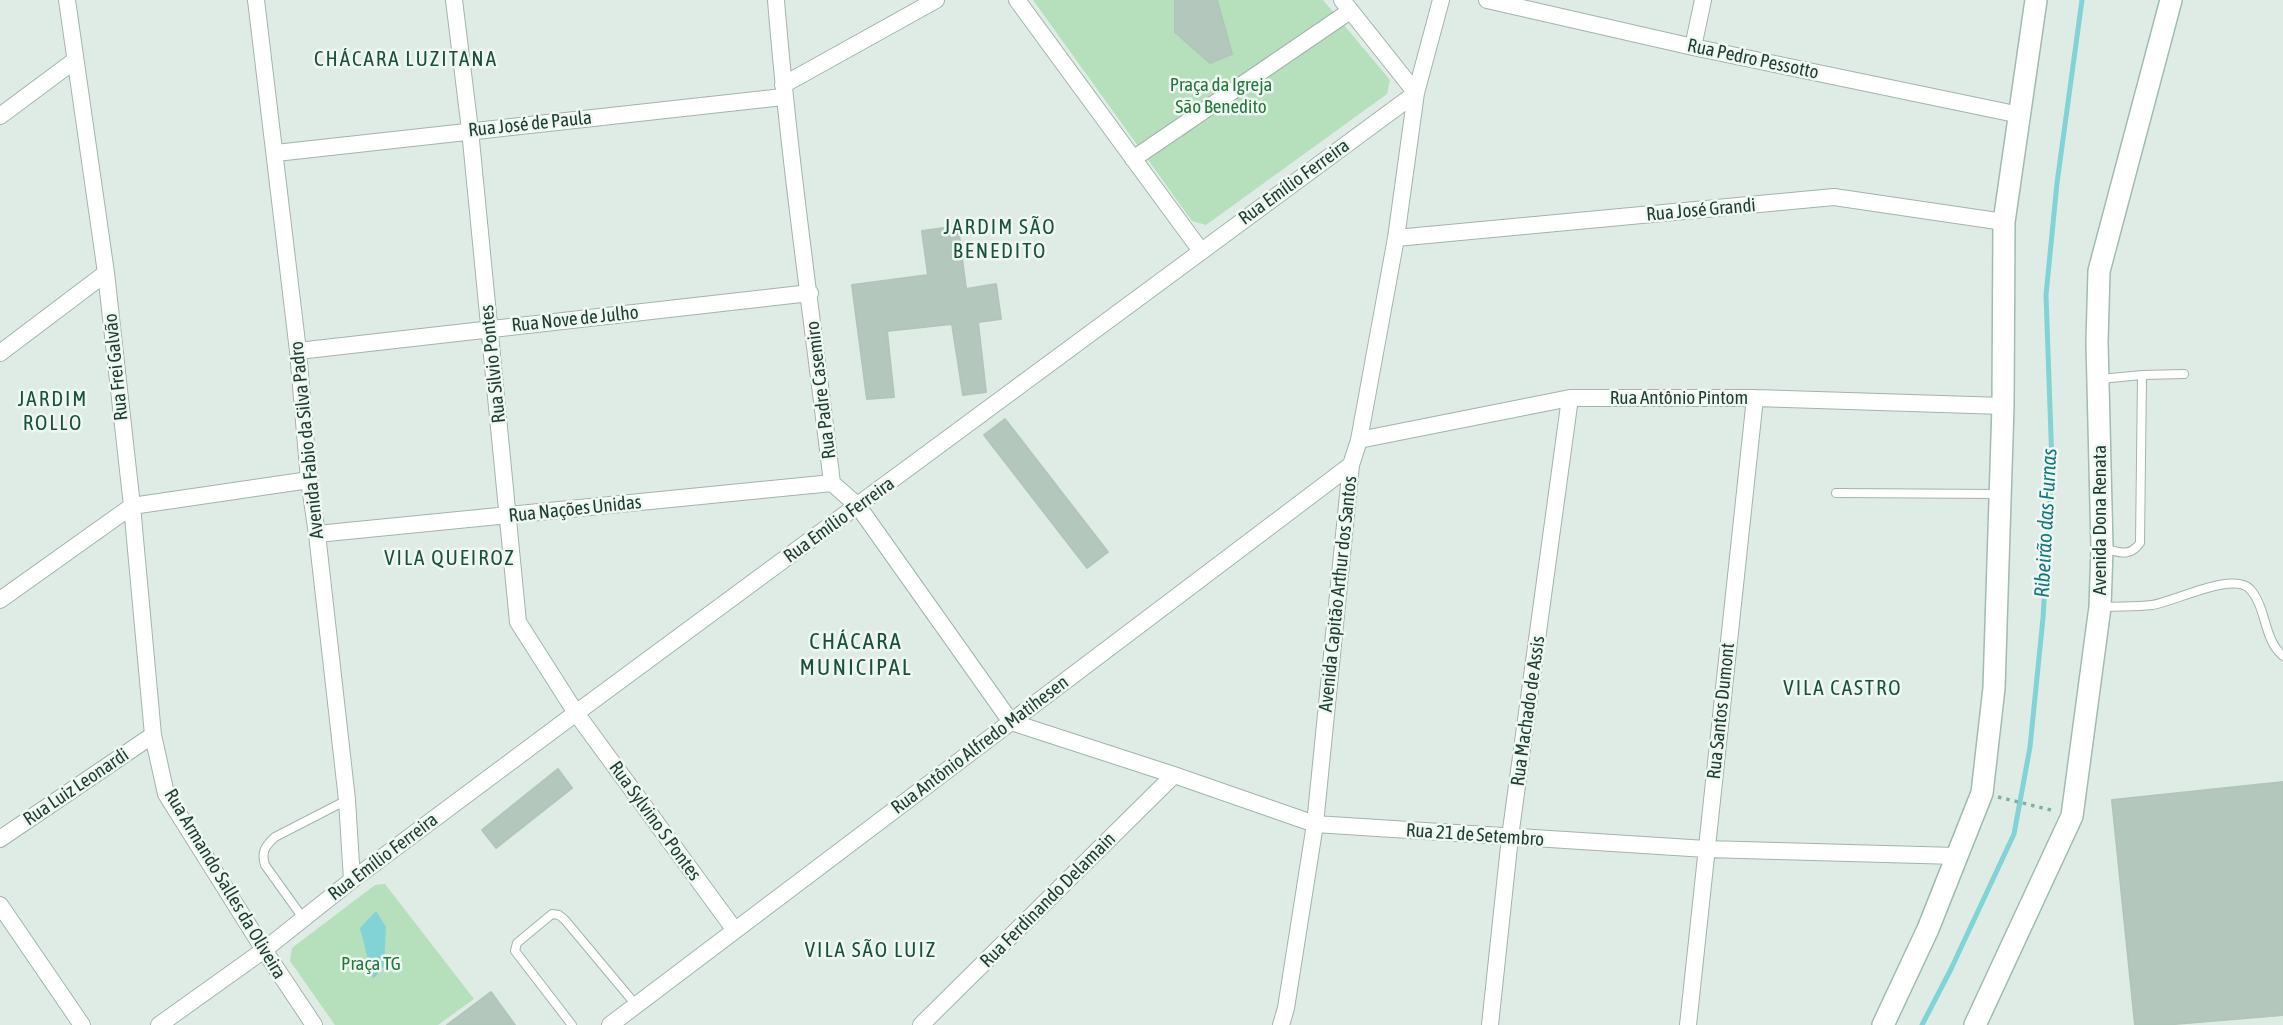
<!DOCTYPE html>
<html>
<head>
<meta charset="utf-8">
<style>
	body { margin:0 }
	canvas { display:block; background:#dfece5 }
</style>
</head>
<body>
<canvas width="2283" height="1025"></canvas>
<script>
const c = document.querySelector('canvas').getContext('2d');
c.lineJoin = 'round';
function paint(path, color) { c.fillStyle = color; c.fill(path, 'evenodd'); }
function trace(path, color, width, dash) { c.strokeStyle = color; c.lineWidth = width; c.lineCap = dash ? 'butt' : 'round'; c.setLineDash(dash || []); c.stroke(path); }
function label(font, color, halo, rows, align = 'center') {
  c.font = font + ' "Asap Condensed",sans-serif'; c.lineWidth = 5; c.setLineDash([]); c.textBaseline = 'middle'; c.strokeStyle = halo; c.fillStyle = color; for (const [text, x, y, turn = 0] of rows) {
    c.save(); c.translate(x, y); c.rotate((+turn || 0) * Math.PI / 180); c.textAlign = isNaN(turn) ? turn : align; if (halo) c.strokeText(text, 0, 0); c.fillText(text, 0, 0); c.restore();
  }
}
paint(new Path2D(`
	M1033,0h290l67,80 -3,14 -181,131 -14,-4z
	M385,884l89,115 -36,26h-103l-45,-64 2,-13 83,-63z`), '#b6dfbc');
paint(new Path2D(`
	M376,911l10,16 -2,39 -11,13 -13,-51z`), '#82d3d6');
trace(new Path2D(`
	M1922,1025l29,-56 63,-135 16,-87 13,-129 9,-153 -6,-170 11,-112 25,-183`), '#82d3d6', 5);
const building = new Path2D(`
	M1175,0h42l15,54 -22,9 -35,-31z
	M958,226l8,63 30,-5 5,35 -23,3 8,70 -23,3 -11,-71 -65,7 7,66 -27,2 -15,-114 76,-10 -6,-44z
	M1005,419l103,133 -21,16 -103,-133z
	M558,769l14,19 -76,60 -14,-18z
	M2283,782v233l-120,10h-28l-23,-225z
	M491,992l24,33h-68z`);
paint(building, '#b4c7bd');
trace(building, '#b1c6bb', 2);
const service = new Path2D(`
	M2100,379l42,-4
	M1836,493l164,1
	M2102,548c17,4 27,10 38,-5l2,-168 42,-1
	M2103,607c16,-1 33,0 49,-2 22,-3 81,-34 98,-16 17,19 13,50 33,67
	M303,918l-38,-53c-4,-13 0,-19 10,-28l72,-37
	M572,1025l-57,-74 2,-8 35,-29 7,1 6,5 71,85`);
const minor = new Path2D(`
	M67,0l39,273 26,233 21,229 13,59 98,156 50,75
	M256,0l42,351 11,129 8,54 30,266 5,80
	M454,0l16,130 48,492 58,91 158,216
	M776,0c13,162 37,322 56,483l26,23 153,216 163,53 141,49 391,25 250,7
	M1017,0l184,251
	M1487,0l206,47 327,68
	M1693,47l10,-47
	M783,85l153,-85
	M0,116l74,-55
	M276,153l507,-56
	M1133,159l217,-148
	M1396,238l438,-41 170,25
	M298,351l512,-58
	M0,353l106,-80
	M1359,440l211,-42h185l248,8
	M317,534l515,-51
	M0,600l132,-94 177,-26
	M0,839l153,-104
	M0,905l82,120
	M159,1025l105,-75 88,-70 224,-167 840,-620 -74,-93
	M610,1025l741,-560
	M921,1025l253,-250
	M1281,1025l5,-17 29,-184 36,-359 8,-25 37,-202 20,-145 25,-93
	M1490,1025l20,-188 60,-439
	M1688,1025l67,-627`);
const secondary = new Path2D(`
	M1883,1025l45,-96 54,-136 12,-105 9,-282 1,-184 32,-222
	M1975,1025l97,-209 28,-209 2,-59 -5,-206 2,-71 72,-271`);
trace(service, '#a2b4ab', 10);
trace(minor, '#a2b4ab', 18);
trace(secondary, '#9fbcae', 24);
trace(new Path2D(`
	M1998,797l57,14`), '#7db29b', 3.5, [3.5, 5]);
trace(service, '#fff', 8);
trace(minor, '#fff', 16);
trace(secondary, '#fff', 21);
label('19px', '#1f3d31', '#f0f8f3', [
	["Rua Pedro Pessotto",1753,59,12],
	["Rua José de Paula",530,124,-6],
	["Rua Emílio Ferreira",1294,182,-36],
	["Rua José Grandi",1701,210,-5],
	["Rua Nove de Julho",575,319,-6],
	["Rua Silvio Pontes",493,364,-96],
	["Rua Frei Galvão",116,367,-96],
	["Rua Padre Casemiro",821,390,-97],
	["Rua Antônio Pintom",1679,398],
	["Avenida Fabio da Silva Padro",307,440,-96],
	["Rua Nações Unidas",575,509,-6],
	["Rua Emílio Ferreira",839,520,-36],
	["Avenida Dona Renata",2100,520,-90],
	["Avenida Capitão Arthur dos Santos",1338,594,-84],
	["Rua Machado de Assis",1528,711,-82],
	["Rua Santos Dumont",1721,711,-84],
	["Rua Antônio Alfredo Matihesen",980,745,-37],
	["Rua Luiz Leonardi",76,787,-34],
	["Rua Sylvino S Pontes",655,821,54],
	["Rua 21 de Setembro",1475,835,4],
	["Rua Emílio Ferreira",383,857,-37],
	["Rua Armando Salles da Oliveira",225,884,59],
	["Rua Ferdinando Delamain",1048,900,-45]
]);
label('19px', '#25783b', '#f0f8f3', [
	["Praça da Igreja",1221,85],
	["São Benedito",1221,107],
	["Praça TG",371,964]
]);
c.letterSpacing = '2px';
label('21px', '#19513d', '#f0f8f3', [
	["CHÁCARA LUZITANA",406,59],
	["JARDIM SÃO",1000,227],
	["BENEDITO",1000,251],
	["JARDIM",53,399],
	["ROLLO",53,423],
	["VILA QUEIROZ",450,558],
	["VILA CASTRO",1843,688],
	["VILA SÃO LUIZ",871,950]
]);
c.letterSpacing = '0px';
label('italic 21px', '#14797e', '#f0f8f3', [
	["Ribeirão das Furnas",2046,523,-87]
]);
c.letterSpacing = '2px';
label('23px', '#19513d', '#f0f8f3', [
	["CHÁCARA",856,642],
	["MUNICIPAL",856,668]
]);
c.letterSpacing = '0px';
</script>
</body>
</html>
